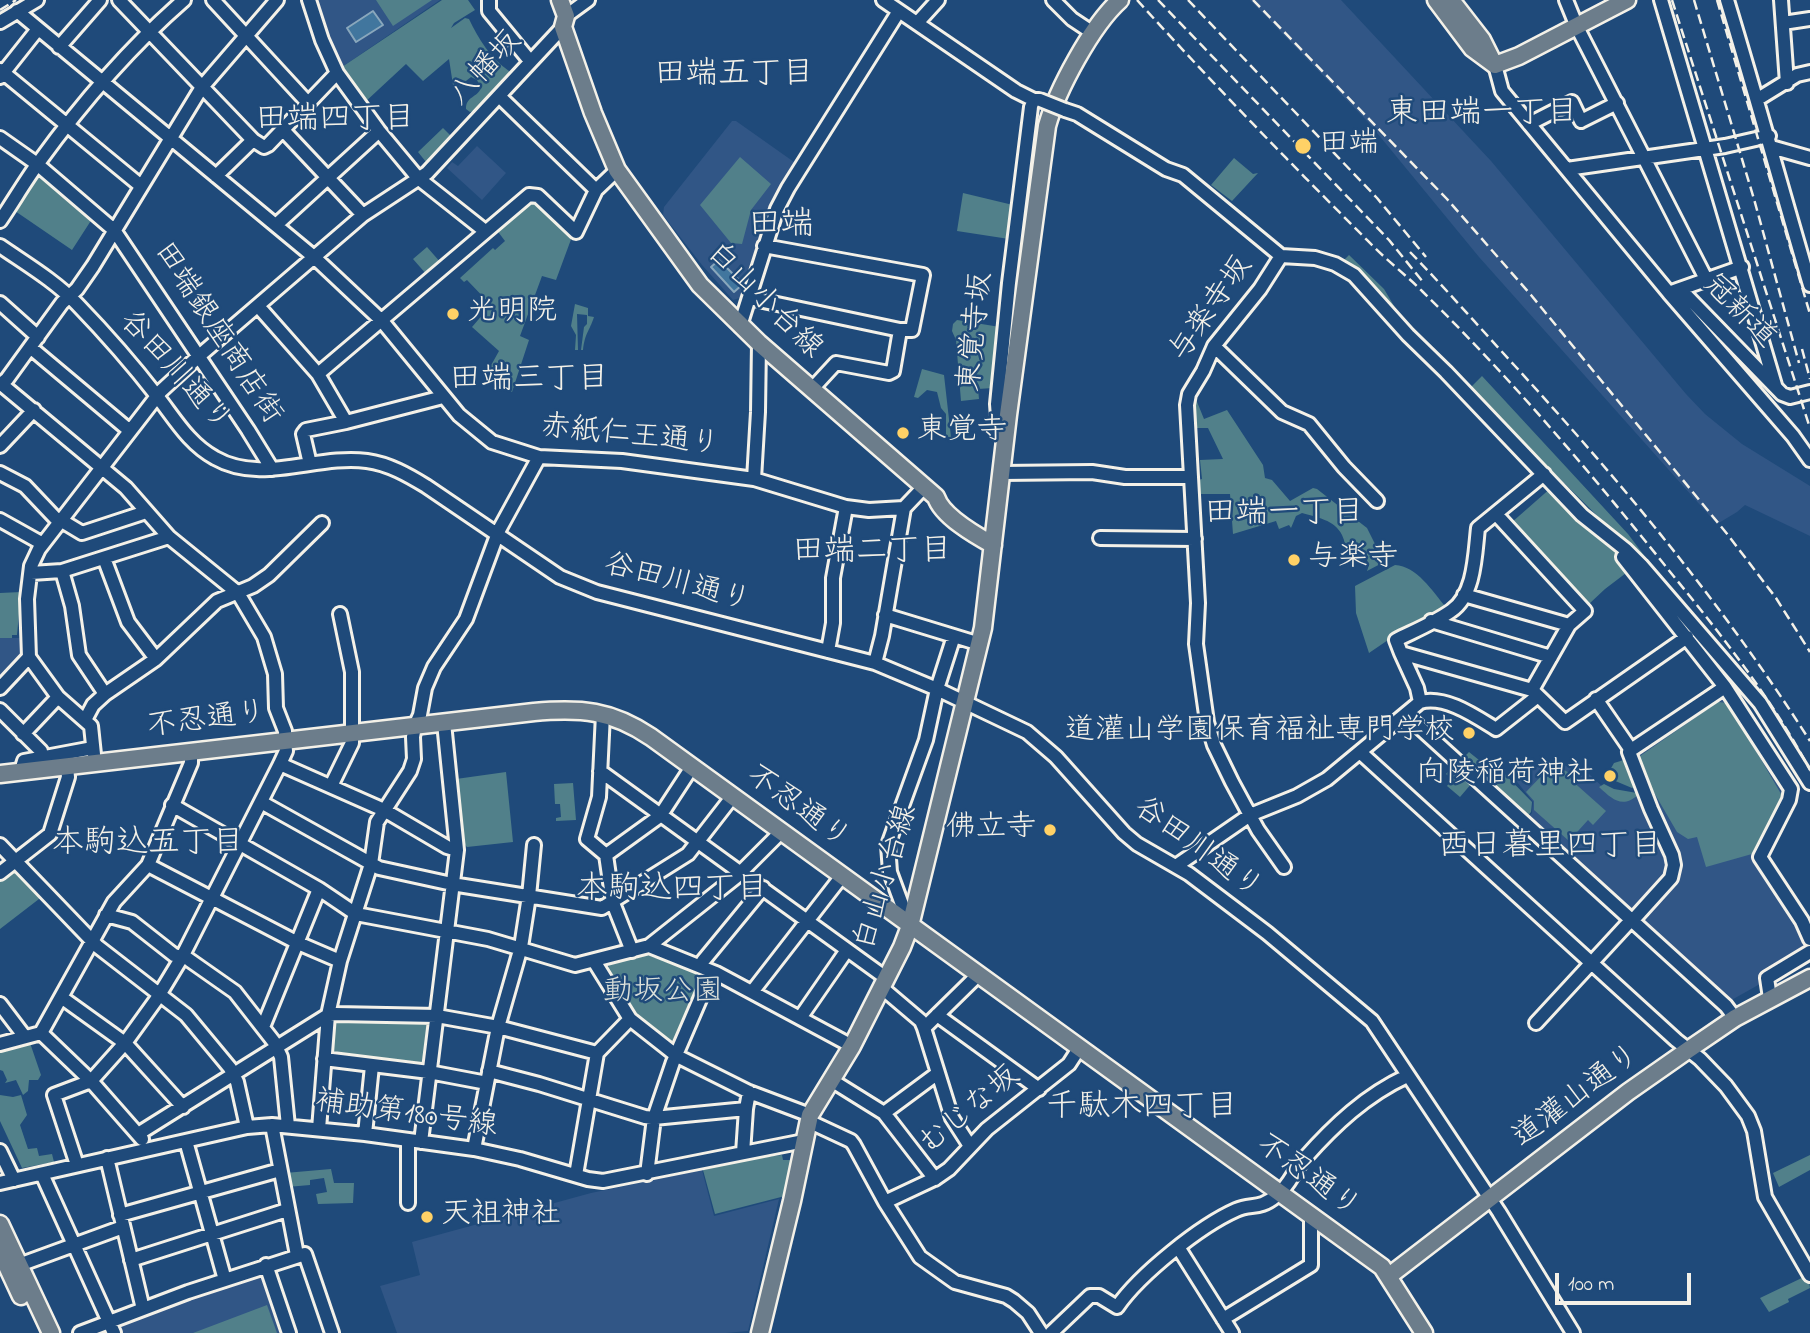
<!DOCTYPE html>
<html>
<head>
<meta charset="utf-8">
<style>
	body { margin:0 }
	#map { position:relative; width:1810px; height:1333px; overflow:hidden; background:#1f4a7a; font-family:"Indie Flower",sans-serif }
	canvas { display:block }
	.scale { position:absolute; left:1555px; top:1273px; width:136px; height:32px; box-sizing:border-box; border:4px solid #f4f1e8; border-top:0; padding-left:9px; font-size:21px; line-height:24px; white-space:nowrap; color:#f4f1e8; -webkit-text-stroke:5px #1f4a7a; paint-order:stroke }
</style>
</head>
<body>
<div id="map">
<canvas width="1810" height="1333"></canvas>
<div class="scale">100 m</div>
</div>
<script>
const c = document.querySelector('canvas').getContext('2d');
c.lineJoin = 'round';
function paint(path, color) { c.fillStyle = color; c.fill(path, 'evenodd'); }
function trace(path, color, width, dash) { c.strokeStyle = color; c.lineWidth = width; c.lineCap = dash ? 'butt' : 'round'; c.setLineDash(dash || []); c.stroke(path); }
function label(font, color, halo, rows, align = 'center') {
  c.font = font + ' "Indie Flower","Klee One",sans-serif'; c.lineWidth = 5; c.setLineDash([]); c.textBaseline = 'middle'; c.strokeStyle = halo; c.fillStyle = color; for (const [text, x, y, turn = 0] of rows) {
    c.save(); c.translate(x, y); c.rotate((+turn || 0) * Math.PI / 180); c.textAlign = isNaN(turn) ? turn : align; if (halo) c.strokeText(text, 0, 0); c.fillText(text, 0, 0); c.restore();
  }
}
paint(new Path2D(`
	M314,0h126l-101,69z
	M1250,0h91l150,161 195,233 19,20 37,30 68,42v50l-65,-31 -8,7 -20,12 -238,-267 -111,-135z
	M732,121h4l58,41 2,7 -24,37 -29,91 -10,3 -31,-35 -39,-50 1,-8z
	M477,146l29,27 -24,27 -35,-32 5,-6 6,4z
	M0,638h20v22l-20,24z
	M1719,698l10,2 59,90 -31,67 47,72 6,19 -47,28 -3,8 -32,18 -90,-83 40,-57 -7,-23 -37,-81z
	M1522,763l6,6 30,-6 31,11 20,19h29l30,68v8l-38,44 -104,-94 6,-6 1,-11 -23,-29z
	M702,1170l12,46 65,-17 -31,132 -22,2h-329l-17,-47 40,-11 -8,-33 179,-49z
	M264,1269l22,64h-168l-4,-10z`), '#315686');
paint(new Path2D(`
	M376,0h56l-39,26z
	M442,0h26l7,10 -21,13 -3,5 14,-10 4,1c9,19 22,40 40,52v4l-34,36 -5,1 -4,-3c0,-13 11,-11 15,-21l-4,-8 -6,-3 -14,11 -4,-3 -4,-26 -26,22 -17,-17 -42,39 -25,-34z
	M443,128l8,8 -25,26 -8,-10z
	M740,157l31,27 -20,26 -9,34 -11,-1 -31,-38z
	M1234,158l19,16 5,-1 -26,28 -21,-16z
	M42,173l50,46 -20,31 -57,-39 -1,-6 21,-31z
	M963,193l50,12 -4,34 -52,-8z
	M538,199l35,35 -17,46 -14,-4 -22,60 9,4 -17,52 -28,-14 15,-27 -27,-24 19,-22 -24,-25 -3,2 -4,-4 33,-30 2,2 10,-9 -9,-12 34,-29z
	M427,247l14,16 -14,12 -14,-16z
	M1349,255l35,34 16,27 -1,2 -43,-47 -13,-10z
	M575,304l13,4v8l6,1c-5,15 -9,16 -11,33h-2l3,-23 3,-3v-9l-10,-1 1,36h-3l1,-15 -5,-9z
	M957,320l43,7 -7,61 -15,1 1,10 -18,2 -5,-61 -4,-9 1,-7z
	M922,369l22,6 7,62h-5v-23l-5,-6 -4,-16 -10,-2 -9,8 -4,-1z
	M1482,376l146,158 18,24 -3,3 -174,-172z
	M1193,392l11,27 23,-9 36,55 2,13 7,2 18,21 23,-13 4,1 50,39 17,34 -17,9 2,-6 -4,-10 -9,-4 -8,1c-3,-5 -3,-11 -6,-17 -7,-15 -26,-18 -40,-22l-6,3 -5,12 -2,-3 -10,4 -3,-8 -43,13 -3,-40h-34l-1,-13 7,-2 -2,-19 23,-1 -15,-31h-18z
	M1552,487l26,31 32,26 20,26 -25,19 -16,15 -78,-81z
	M1395,565c22,1 37,26 51,42l-36,18 -41,28 -13,-40 -1,-27z
	M21,592l-4,43h-5v3h-12v-45z
	M1718,702l10,1 56,96 -25,53 -53,15 -9,-30 -9,2 -11,-7 -39,-67 2,-9z
	M1469,752l15,12 6,-5 42,43 -1,10 -6,7 -62,-61z
	M1627,759l11,28 -6,1 -19,-8 -3,-10 4,-7z
	M1557,766l16,9 -3,4 36,32 -13,14 -5,-5 -19,21 -35,-31v-9l-8,-9 22,-23z
	M1452,767l20,16 -12,14 -13,-11 5,-7 -6,-5z
	M506,772l7,70 -46,5 -4,-4 -7,-64z
	M573,783l3,37 -20,1v-3l5,-1 -1,-13h-5l-1,-20z
	M1604,784l10,5 23,4 1,2c-16,14 -26,4 -39,-8z
	M10,871l7,1 22,23v4l-39,30v-50z
	M645,954l57,20 2,7 -27,65 -42,-32 -28,-45 4,-7z
	M337,1018l90,2 3,4 -5,38 -4,4 -86,-10 -2,-4v-30z
	M29,1040l12,35 -3,5h-9l-1,11 -5,4 -7,-15 -11,3 2,-3 -4,-9 -3,-1v-23z
	M0,1095l13,2 8,-2 6,20 -7,10 8,24 9,-1 2,8 13,-2 2,8 -32,6 -22,-47z
	M782,1155l1,5h7l1,9 -6,27 -70,18 -12,-44 38,-10z
	M1810,1155v15l-31,17 -6,-14z
	M331,1169l3,14h20l-1,20 -35,1 -2,-10 11,-2 -3,-14 -14,2v5l-23,2 -2,-14z
	M1808,1275l2,13 -22,11 1,3 -20,10 -9,-14z
	M267,1305l10,28h-84z`), '#51808a');
const water = new Path2D(`
	M373,11l10,14 -27,17 -9,-14z
	M719,260l24,24 -9,8 -23,-25z`);
paint(water, '#41769e');
trace(water, '#89a7bc', 2);
const minor = new Path2D(`
	M119,0l134,140
	M213,0l95,103
	M309,0l13,40 15,33 42,58 39,47 67,53
	M489,0v11l41,50
	M883,0l133,91 18,9h5
	M1053,0l19,19 21,14
	M1566,0l11,27 129,252
	M1661,0l114,385
	M1727,0c29,95 55,190 83,285
	M1781,0l6,83
	M17,11l297,246 68,64 77,94 33,27 47,15 83,4 132,18 92,28 23,3 35,-2 20,-21
	M566,16l22,-16
	M0,22l37,-22
	M918,22l20,-22
	M1783,23l27,-4
	M59,47l41,-47
	M1495,65l7,26 167,202 11,-4 102,105 8,3 20,-5
	M0,70l141,116
	M0,77l38,-48
	M499,96l97,94
	M1758,99l39,-24 13,-3
	M1065,110l12,4 89,55 17,6 98,81 34,2 20,6 19,11 54,60 38,37 136,143 44,35 15,15 119,138 50,80
	M1529,124l43,-22 9,19 36,-18
	M283,130l80,85
	M0,138l37,26 77,66 134,200 24,39
	M1771,147l39,11
	M1567,169l158,-23 44,-10
	M216,176l37,-36 11,7 4,-2 69,-72
	M0,221c13,-19 25,-40 39,-59 42,-58 91,-115 145,-162
	M276,225l103,-94
	M0,246c26,18 55,35 77,58 28,29 56,61 80,92 18,23 32,48 58,62 47,27 102,-4 152,3 22,3 41,14 59,25l134,91 37,15 278,71 62,26 90,43 29,25 68,76 13,11 52,30 78,59 105,88 127,191 74,121
	M1281,256l-21,33 -46,57 -11,25 -14,23 -2,11 11,198 -2,41 11,78 7,23 18,37 26,48 26,37
	M1680,289l62,-22
	M1669,293l124,143 17,24
	M749,298l151,32h12l11,-55 -159,-29
	M0,303l38,34
	M258,306l60,68 28,48 97,-25
	M740,326l37,-117 11,-21 111,-177
	M1214,346l68,66 27,12 35,43 33,34
	M30,347l100,84
	M318,374l211,-179 9,1 38,36 20,-42 21,-20
	M0,383l126,105 43,49 69,56 26,44 11,37 1,34 9,23v9l1,11 -6,13 -98,193 -26,43 -31,43 -34,38 -37,14 23,70
	M0,385l7,-6 55,-76 15,-14 16,-23 109,-179 75,-87
	M812,389l24,-26 53,10 4,-2 7,-41
	M1006,427l-8,-10 -1,-13 12,-121 22,-176 3,-7
	M0,446l34,-36
	M310,464l-7,-30 3,-4 40,-8
	M0,473l25,13 35,37
	M1001,473l91,-1 33,5h65
	M1544,474l-66,54c-3,26 -3,67 -27,83 -17,12 -37,20 -55,29l5,13 131,37 33,32 122,-85
	M754,479l4,-67 1,-69
	M1496,514l89,97 -16,14 -37,65
	M0,520l43,24
	M62,521l20,12 64,-21
	M1100,538l95,1
	M1623,557l102,130 -94,63
	M104,558l24,64 28,37
	M62,571l10,35 7,49 26,39
	M31,573l31,-2 107,-34
	M1464,595l105,30
	M885,615l95,29
	M1431,621l120,36
	M828,651l5,-28v-45l13,-71
	M1401,653l16,35 3,14
	M875,663l7,-27 22,-128
	M1725,687l66,102 -2,11 -29,57 42,64 8,18
	M0,688l29,-31
	M1596,699l35,51 -2,2 22,57 21,46 2,10 -3,13 -38,42
	M0,710l41,41 1,7
	M603,714l-4,83 -12,42 19,16 7,48 19,48
	M1406,715l320,291 9,12
	M85,720l8,-15 12,-11 51,-35 61,-58 36,-15 16,-11 53,-52
	M23,734l35,-37
	M1361,753l315,287 24,19 26,27 22,30 6,15 11,66 45,78
	M95,764l-4,-38 -33,-29 -29,-40 -2,-58 4,-33 8,-17 122,-158 38,-35 164,-141 64,-42 136,-146
	M280,764l104,46 63,37 10,3
	M21,771l3,-10 69,-13
	M600,771l286,207
	M331,786l21,-43v-71l-12,-58
	M261,802l118,66 73,16 150,24 86,-54 45,-58
	M172,805l147,84 37,25 132,25 87,26 74,-19 87,-69 45,-45
	M0,845l97,101 89,69 44,53 7,14 10,45
	M606,855l54,-39 32,-49
	M148,865l150,78 42,18
	M1176,866l74,-51 47,-19 30,-17 93,-77c25,-7 55,14 76,27l42,-33
	M0,873l50,-39 18,-57 -1,-10
	M106,915l26,7 42,33 14,4 47,33 39,50 7,15 7,69
	M910,926l-20,-54 -2,-27 38,-105 11,-51 17,-53
	M649,946l67,27 136,73
	M594,961l36,58 47,37 72,36 61,23
	M702,967l1,-6 60,-73
	M881,987l40,34 3,7 54,-53
	M752,992l90,-116
	M61,997l64,46 58,64
	M1770,998l-3,-20 43,-26
	M0,1004l25,33
	M937,1015l102,74
	M800,1018l47,-68
	M1536,1023l96,-104
	M263,1027l56,-138
	M924,1028l28,90 18,28
	M41,1033l50,48 51,58
	M0,1044l41,-11 73,-131 34,-37 43,-102v-11
	M324,1059l105,13 58,11
	M489,1071l50,13 106,33 9,1 92,-9 3,-17
	M831,1080l53,33 51,66
	M884,1113l54,-40
	M808,1121l43,20 3,4 31,57 35,55 35,25 51,14 8,5 14,12 13,20
	M272,1125l25,130
	M319,1129l9,-114 12,-54 31,-97 6,-42 33,-51 4,-12 -1,-22 2,-11 5,-11 5,-27 9,-21 32,-48 33,-89 40,-73
	M138,1134l190,-119 8,-1 101,2 61,11 99,26
	M365,1134l7,-68
	M186,1141l39,139
	M421,1142l36,-292 -13,-127
	M474,1149l24,-122 23,-80 8,-51 5,-51
	M0,1151l14,29
	M743,1153l3,-44
	M107,1158l36,151
	M42,1174l72,159
	M647,1174l7,-56 19,-56 31,-72 12,-17
	M576,1175l21,-122 33,-34
	M0,1183l247,-56 25,-2 93,9 109,15 46,10 68,20 15,2 201,-40
	M885,1202l51,-24 13,-9 38,-40 82,-65 11,-17
	M408,1203v-63
	M120,1215l160,-45
	M1178,1247l54,86
	M131,1260l156,-50
	M19,1265l104,-38
	M266,1265l23,68
	M1223,1319l88,-54v-50
	M80,1333l108,-41 117,-38 27,79
	M1051,1333l39,-37h9l18,11c23,-33 83,-81 119,-97 15,-7 23,0 40,-14 14,-11 17,-24 28,-37 30,-34 62,-64 103,-83`);
const major = new Path2D(`
	M560,0l6,16 -3,11 30,86 24,57 83,115 59,58 177,154c6,19 39,38 57,48
	M1436,0l36,48 23,17 24,-9 108,-56
	M1451,0l31,40 10,20
	M0,774l534,-62c47,-4 77,-2 117,25l731,530 42,66
	M0,1224l51,109
	M0,1251l21,45
	M1389,1276l239,-184 60,-42 47,-32 75,-40
	M760,1333l32,-132 18,-86 42,-69 50,-99 8,-21 73,-298 25,-213 39,-289c10,-36 45,-101 73,-126`);
trace(minor, '#f4f1e8', 18);
trace(major, '#f4f1e8', 21);
trace(minor, '#1f4a7a', 12);
trace(major, '#6c7d8b', 16);
trace(new Path2D(`
	M1137,0c77,85 157,167 238,248 15,15 32,28 47,43 88,86 168,181 245,277 52,64 104,129 143,202
	M1158,0l231,240 34,42
	M1188,0l189,198 49,59
	M1253,0l194,199 84,96 197,240 48,63 34,54
	M1672,0l138,428
	M1694,0l60,199 45,164
	M1717,0l93,314
	M0,10l16,-10
	M1410,252c36,37 70,76 105,114 108,118 209,240 295,375
	M1802,349l8,30`), '#f4f1e8', 2.5, [10, 5]);
const minorBridge = new Path2D(`
	M1040,100l25,10`);
trace(minorBridge, '#f4f1e8', 18, []);
trace(minorBridge, '#1f4a7a', 12);
for (const [x, y, r, color] of [
	[1303,146,9,"#ffd166"],
	[453,314,7,"#ffd166"],
	[903,433,7,"#ffd166"],
	[1294,560,7,"#ffd166"],
	[1469,733,7,"#ffd166"],
	[1610,776,7,"#ffd166"],
	[1050,830,7,"#ffd166"],
	[427,1217,7,"#ffd166"]
]) { const dot = new Path2D(); dot.arc(x, y, r, 0, 2 * Math.PI); c.fillStyle = color; c.fill(dot); trace(dot, '#1f4a7a', 2.5); }
label('30px', '#f4f1e8', '#1f4a7a', [
	["八幡坂",487,70,-47],
	["白山小台線",763,302,45],
	["与楽寺坂",1213,310,-55],
	["冠新道",1738,313,45],
	["東覚寺坂",978,332,-84],
	["田端銀座商店街",216,334,57],
	["谷田川通り",174,373,48],
	["赤紙仁王通り",630,438,6],
	["谷田川通り",677,585,15],
	["不忍通り",207,722,-7],
	["不忍通り",797,809,36],
	["谷田川通り",1197,850,36],
	["白山小台線",888,878,-73],
	["道灌山通り",1578,1098,-37],
	["むじな坂",971,1112,-40],
	["補助第180号線",406,1116,8],
	["不忍通り",1307,1178,36]
]);
label('30px', '#f4f1e8', '#1f4a7a', [
	["田端",1319,146],
	["光明院",467,314],
	["東覚寺",917,433],
	["与楽寺",1308,560],
	["道灌山学園保育福祉専門学校",1455,733,"right"],
	["向陵稲荷神社",1596,776,"right"],
	["佛立寺",1036,830,"right"],
	["天祖神社",441,1217]
], 'left');
label('30px', '#dce0da', '#1f4a7a', [
	["動坂公園",663,994]
]);
label('32px', '#f4f1e8', '#1f4a7a', [
	["田端五丁目",734,77],
	["東田端一丁目",1482,116],
	["田端四丁目",335,122],
	["田端三丁目",529,382],
	["田端一丁目",1284,516],
	["田端二丁目",872,554],
	["本駒込五丁目",148,846],
	["西日暮里四丁目",1550,849],
	["本駒込四丁目",672,892],
	["千駄木四丁目",1142,1110]
]);
label('33px', '#f4f1e8', '#1f4a7a', [
	["田端",781,228]
]);
</script>
</body>
</html>
